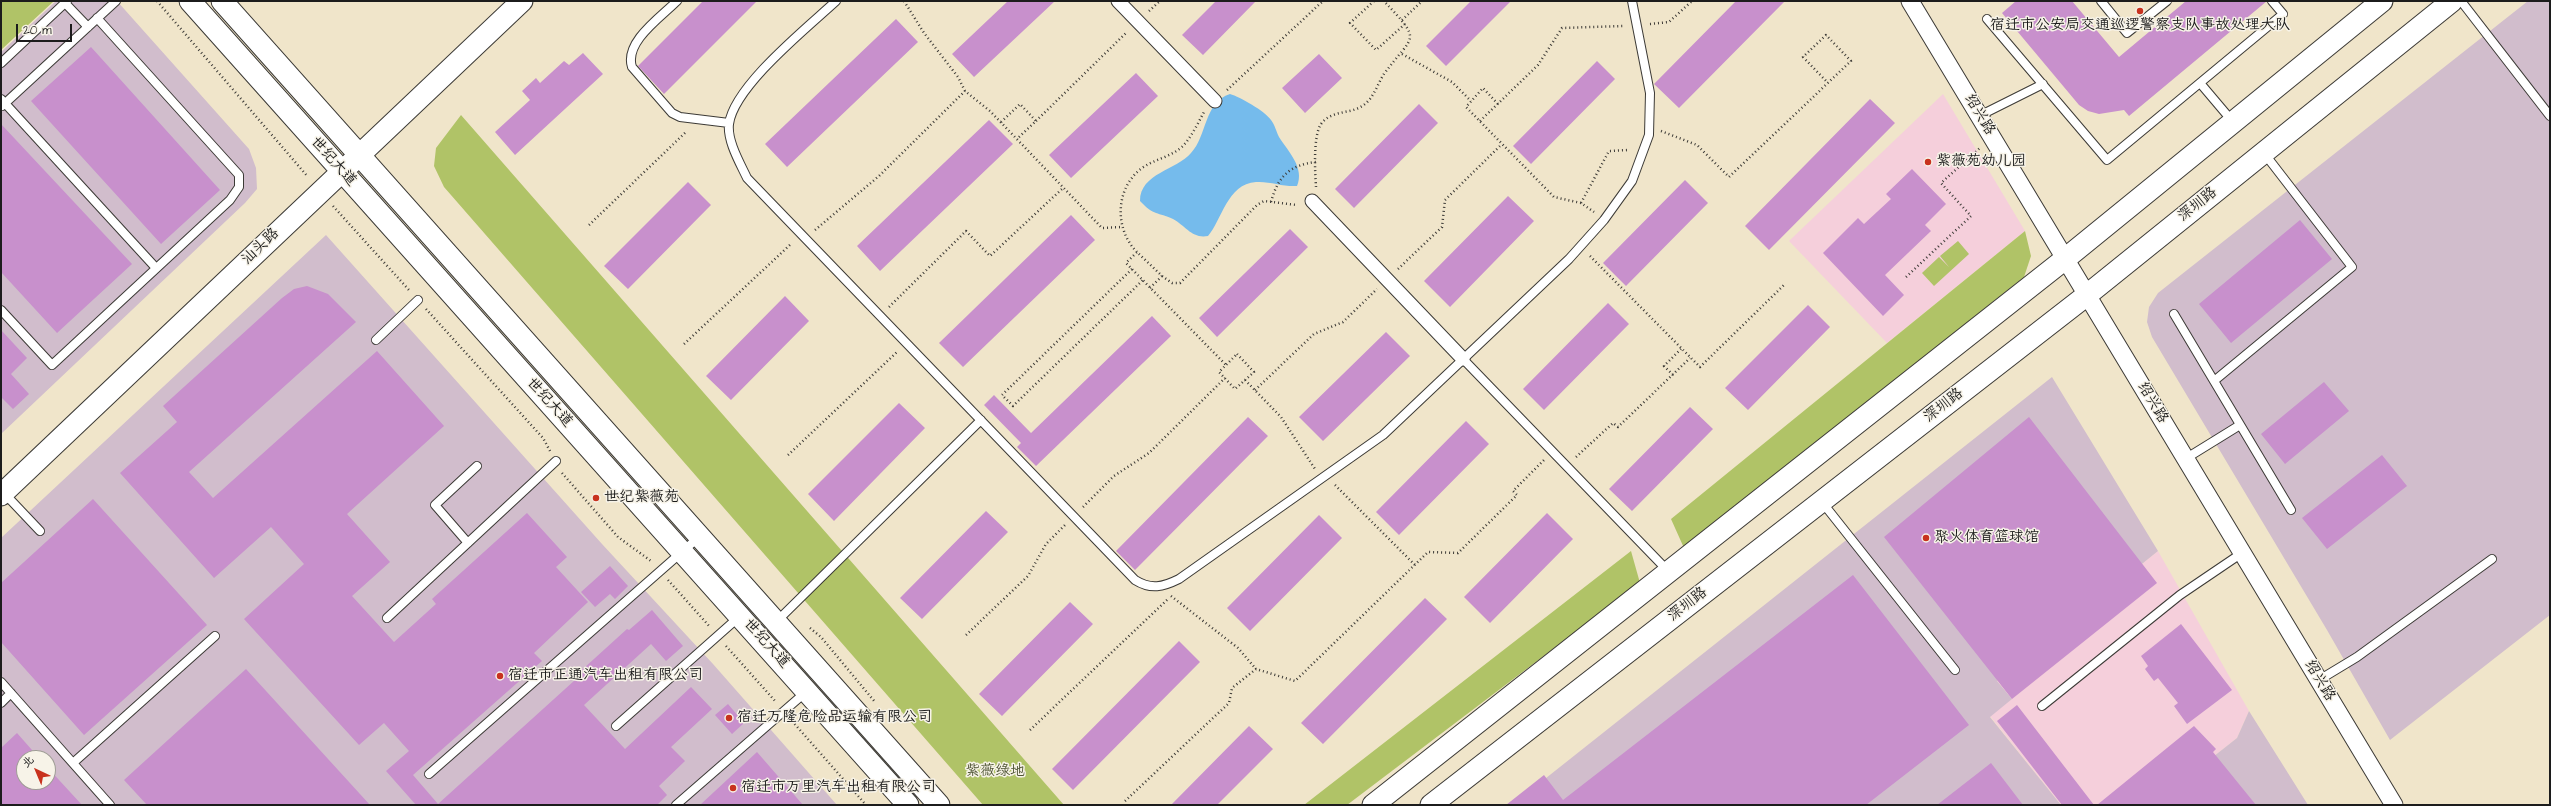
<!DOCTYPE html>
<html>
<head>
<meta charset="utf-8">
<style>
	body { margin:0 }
	#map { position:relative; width:2551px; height:806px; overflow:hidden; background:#f0e5ca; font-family:"Architects Daughter","LXGW WenKai TC",sans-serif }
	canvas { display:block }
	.frame { position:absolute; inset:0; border:2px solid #1c1c1c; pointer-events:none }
	.north { position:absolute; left:16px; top:750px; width:40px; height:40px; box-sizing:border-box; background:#f7f3e8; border:1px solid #9f9d96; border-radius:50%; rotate:316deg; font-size:11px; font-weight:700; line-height:16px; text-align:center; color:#1c1c1c }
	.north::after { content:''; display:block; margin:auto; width:14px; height:18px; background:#c8321e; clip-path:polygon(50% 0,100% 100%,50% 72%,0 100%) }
	.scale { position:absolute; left:16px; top:24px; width:56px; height:18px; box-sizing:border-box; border:2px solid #1c1c1c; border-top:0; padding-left:5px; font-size:12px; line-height:14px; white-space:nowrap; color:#1c1c1c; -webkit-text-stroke:3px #f7f3e8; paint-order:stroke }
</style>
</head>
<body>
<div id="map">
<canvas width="2551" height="806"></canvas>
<div class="frame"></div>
<div class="north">北</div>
<div class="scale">20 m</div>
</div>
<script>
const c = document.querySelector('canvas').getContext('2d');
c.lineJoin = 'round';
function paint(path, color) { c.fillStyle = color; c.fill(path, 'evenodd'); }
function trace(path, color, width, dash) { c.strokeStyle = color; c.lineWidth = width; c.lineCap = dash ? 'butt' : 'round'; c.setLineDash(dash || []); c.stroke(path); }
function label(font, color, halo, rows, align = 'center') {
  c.font = font + ' "Architects Daughter","LXGW WenKai TC",sans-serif'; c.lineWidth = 3; c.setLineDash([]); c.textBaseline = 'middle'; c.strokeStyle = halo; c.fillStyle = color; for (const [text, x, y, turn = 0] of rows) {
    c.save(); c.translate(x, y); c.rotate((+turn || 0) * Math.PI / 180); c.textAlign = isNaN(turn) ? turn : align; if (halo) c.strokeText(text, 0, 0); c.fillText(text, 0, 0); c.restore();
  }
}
paint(new Path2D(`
	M1943,94l82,137 -138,112 -98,-102z
	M2158,551l91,160 -12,27 -85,67h-91l-71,-89 21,-17 -14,-18z`), '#f5cfdb');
paint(new Path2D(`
	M56,1h61l132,148 7,19 1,21 -12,14 -244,231v-382z
	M2528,1h22v614l-160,125 -63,-110 -175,-293 -5,-15 2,-15 9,-14z
	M326,235l276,309 111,120 124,141h-836v-267zM24,758h24v24h-24z
	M2052,377l106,174 -161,130 15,18 -22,18 71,88h-549z
	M2249,711l59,94h-156l85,-67z`), '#d1bdcc');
paint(new Path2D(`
	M1,1h53l-53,49z
	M461,115l603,690h-81l-539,-618 -10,-21 2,-18z
	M2025,231l6,25 -7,21 -340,271 -13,-29z
	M1958,241l11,13 -35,32 -12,-13 17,-16 10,10 -9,-11z
	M1631,551l9,32 -293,222h-43z`), '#b0c367');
paint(new Path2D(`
	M1230,94c10,3 35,17 41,26 4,5 5,11 8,17 9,14 26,31 18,49 -14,1 -27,-5 -41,-4 -29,2 -34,38 -48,54 -16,3 -22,-10 -35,-17 -15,-7 -19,-3 -33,-18 0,-28 37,-31 51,-48 16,-17 13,-51 39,-59z`), '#75bbec');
paint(new Path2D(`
	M703,1h54l-93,93 -26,-28z
	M1008,1h47l-81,76 -22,-23z
	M1216,1h40l-53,54 -21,-20z
	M1471,1h40l-65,65 -20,-20z
	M1736,1h49l-106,107 -25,-24z
	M2016,1h56l47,56 67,-56h81l-138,115 -5,-6 -25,4 -11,-3 -9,-6 -77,-92z
	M896,19l22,23 -131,125 -22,-23z
	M91,47l129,143 -59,54 -130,-143z
	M583,53l20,21 -88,81 -20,-23 35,-32 -8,-9 14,-13 4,5 24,-22 5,4z
	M1319,54l23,24 -37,35 -23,-25z
	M1597,61l18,18 -84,85 -18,-18z
	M1136,73l22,23 -87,82 -22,-23z
	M1870,99l25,24 -126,127 -24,-24z
	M1419,104l19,19 -84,85 -19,-19z
	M989,120l24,24 -133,127 -23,-25z
	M1,124l131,140 -75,69 -56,-61z
	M1912,169l34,35 -21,21 6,6 -46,44 19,20 -21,21 -60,-63 35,-35 6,6 27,-25 -5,-5z
	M1685,180l23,23 -82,83 -23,-23z
	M688,182l23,23 -83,84 -24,-23z
	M1508,196l26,25 -84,86 -26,-26z
	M1071,215l24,25 -132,127 -24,-24z
	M2300,220l32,39 -101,84 -32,-39z
	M1290,229l18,18 -91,90 -18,-19z
	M307,286l21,8 28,28 -167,150 24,26 164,-147 67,75 -97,88 43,48 -38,34 42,46 42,-38 -4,-5 95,-86 40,44 -11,10 32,35 -54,51 8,8 -129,114 25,29 137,-124 -2,-2 54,-49 2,1 23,-20 31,36 -17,15 -15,-17 -67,61 41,44 66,-62 21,22 -41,38 14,14 -26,25 8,9 -10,10h-241l-30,-34 23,-20 -25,-28 -25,22 -115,-126 60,-55 -33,-37 -57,51 -94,-105 57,-51 -14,-16 119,-108 12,-9z
	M785,296l24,25 -78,79 -25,-24z
	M1608,303l21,21 -85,86 -21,-21z
	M1808,305l22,22 -82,83 -23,-22z
	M1152,316l19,20 -135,130 -19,-19 4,-4 -37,-38 10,-10 37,38z
	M1,330l26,28 -16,16 18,20 -16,15 -12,-12z
	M1386,332l24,24 -87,85 -24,-24z
	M2324,382l25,29 -64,53 -24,-30z
	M899,403l26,25 -91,93 -26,-27z
	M1690,407l23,22 -81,82 -23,-22z
	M1248,417l20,19 -133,134 -19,-19z
	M2029,417l128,166 -145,116 -128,-162z
	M1466,421l23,23 -90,91 -23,-23z
	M2382,455l25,31 -80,63 -25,-31z
	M93,499l114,126 -123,110 -83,-93v-59z
	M986,511l22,21 -86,87 -22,-21z
	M1547,513l26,26 -83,84 -26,-26z
	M1319,515l23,23 -92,93 -23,-23z
	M610,566l18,20 -13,13 -5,-5 -15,13 -14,-15z
	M1853,575l116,150 -103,80h-360l38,-30 19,25z
	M1425,598l22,21 -124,125 -22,-21z
	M1070,602l23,22 -91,92 -23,-22z
	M2181,624l51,66 -45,34 -13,-18 4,-3 -20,-25 -4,3 -9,-12 3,-3 -7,-10z
	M1179,641l21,21 -127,128 -21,-21z
	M246,669l124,136h-223l-23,-25z
	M728,704l16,19 -12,11 -17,-19z
	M2017,705l77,100h-32l-65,-84z
	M1249,726l24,23 -56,56h-46z
	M2194,726l22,23 -3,3 43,53h-159z
	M17,733l22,25h-15v24h24v-14l34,37h-81v-57z
	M757,752l46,53h-103z
	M1991,763l32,42h-86z`), '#c890cc');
const service = new Path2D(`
	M677,1c-16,16 -53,41 -45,66l40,46 8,4 49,6
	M836,1c-28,26 -102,85 -107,123 -2,17 11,39 18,54l388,402c16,10 28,7 44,-1l204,-144 186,-176 35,-39 28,-39 17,-46 1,-42 -18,-92
	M2101,1l26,32 40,-32
	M2461,1l89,115
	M65,3l23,24
	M1987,19l120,141 176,-146 -11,-13
	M1,63l66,-62
	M2200,83l33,39
	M1,99l155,169
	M2,106l114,-105
	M1979,116l64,-32
	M1,310l51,55 178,-165 9,-13v-12l-142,-157
	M2174,314l117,196
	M376,340l42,-40
	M1463,359l205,212
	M2214,381l138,-114 -88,-114
	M2185,459l55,-34
	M4,493l36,38
	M1822,502l133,168
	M468,543l-33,-38 42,-39
	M387,618l169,-157
	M776,622l205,-202
	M2319,680l38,-23 135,-98
	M1,682l109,123
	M1,703l10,-10
	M2042,706l138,-111 62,-42
	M616,726l124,-110
	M73,763l142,-127
	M429,774l270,-237
	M676,805l131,-114`);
const pedestrian = new Path2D(`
	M1118,1l97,100
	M1312,201l151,158`);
const minor = new Path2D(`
	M1910,1l484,804`);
const tertiary = new Path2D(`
	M190,1l718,804
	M222,1l717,804
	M1,495l521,-494
	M1373,805l692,-546 317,-258
	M1431,805l656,-510 365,-294`);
trace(service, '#3c3a36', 10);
trace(pedestrian, '#3c3a36', 15);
trace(minor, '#3c3a36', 19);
trace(tertiary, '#3c3a36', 23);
trace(new Path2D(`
	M157,1l151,176
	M904,1l20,32 34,44 7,14 25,20 112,117 20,-1
	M1374,1l-24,22 26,27 29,-26
	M1149,11l11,-10
	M1402,20l20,-19
	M1650,24l19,-2 23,-21
	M1402,54l50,28 19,19
	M1227,90l96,-89
	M1498,104l-15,-16 -17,19 88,90 27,6 13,9
	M1036,121l91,-89
	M1480,121l58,-56 24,-37 61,-2
	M1001,122l19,-18 16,17 -19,18
	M1661,131l36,14 32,32 122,-116 -25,-26 -23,22 25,26
	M1316,187c-1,-15 -3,-51 5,-63 11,-15 31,-9 44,-20 9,-7 13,-21 19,-30 30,-41 39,-31 0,-73
	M1271,202c7,-26 19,-37 45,-40
	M1581,203l28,-52 20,-1
	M333,206l76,84
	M589,225l97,-93
	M815,230l64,-54 86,-85
	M1137,252c-23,-23 -22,-64 5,-84 13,-9 29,-11 41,-22 9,-10 15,-23 21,-34
	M1590,256l110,111 84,-82
	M1132,269l-130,126 11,11 130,-126
	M1398,269l44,-42 3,-27 57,-56
	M1162,276l10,7h8l77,-78 7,-4 33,4
	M1906,277l65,-61 -30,-33 39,-35
	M1150,288l12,-12 -25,-24 -11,11 100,102
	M889,307l77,-76 24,25 73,-68
	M426,309l117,129 7,13
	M684,344l108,-101
	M1237,354l17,18 -19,17 -16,-17z
	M1673,375l-9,-9 17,-17
	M1245,380l36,37 34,52
	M1255,390l59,-56 29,-12 34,-33
	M788,455l109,-103
	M1576,457l37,-34 5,4 72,-69
	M562,473l56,64 33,24
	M1335,485l80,80
	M1083,507l31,-31 35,-23 76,-75
	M668,580l42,47
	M1171,596l67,52 18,21
	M810,628l11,9 54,65
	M966,635l62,-59 18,-32 19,-19
	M726,646l50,56
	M792,721l74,84
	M1030,730l139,-132
	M1125,801l104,-98 3,-15 24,-19 39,12 133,-129 30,1 59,-58 -4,-4 31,-31`), '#3c3a36', 2.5, [1, 3]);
trace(service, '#fff', 8);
trace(pedestrian, '#fff', 13);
trace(minor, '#fff', 17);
trace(tertiary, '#fff', 21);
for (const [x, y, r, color] of [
	[2140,11,4,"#c8321e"],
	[1928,162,4,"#c8321e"],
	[596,498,4,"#c8321e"],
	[1926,538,4,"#c8321e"],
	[500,676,4,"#c8321e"],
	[729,718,4,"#c8321e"],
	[733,788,4,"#c8321e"]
]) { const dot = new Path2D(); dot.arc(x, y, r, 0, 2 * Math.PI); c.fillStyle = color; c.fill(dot); trace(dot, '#f7f3e8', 1.5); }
label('15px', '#1c1c1c', '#f7f3e8', [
	["宿迁市公安局交通巡逻警察支队事故处理大队",2140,26,"center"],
	["紫薇苑幼儿园",1936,162],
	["世纪紫薇苑",604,498],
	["聚火体育篮球馆",1934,538],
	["宿迁市正通汽车出租有限公司",508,676],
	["宿迁万隆危险品运输有限公司",737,718],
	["宿迁市万里汽车出租有限公司",741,788]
], 'left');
label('15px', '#1c1c1c', '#f7f3e8', [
	["绍兴路",1979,115,59],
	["世纪大道",333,162,48],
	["深圳路",2198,205,-39],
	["汕头路",261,247,-44],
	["世纪大道",549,403,48],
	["绍兴路",2152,403,59],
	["深圳路",1944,406,-38],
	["深圳路",1688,605,-38],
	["世纪大道",766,644,48],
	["绍兴路",2319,681,59]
]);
label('15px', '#505636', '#f7f3e8', [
	["紫薇绿地",995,772]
]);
</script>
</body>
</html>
